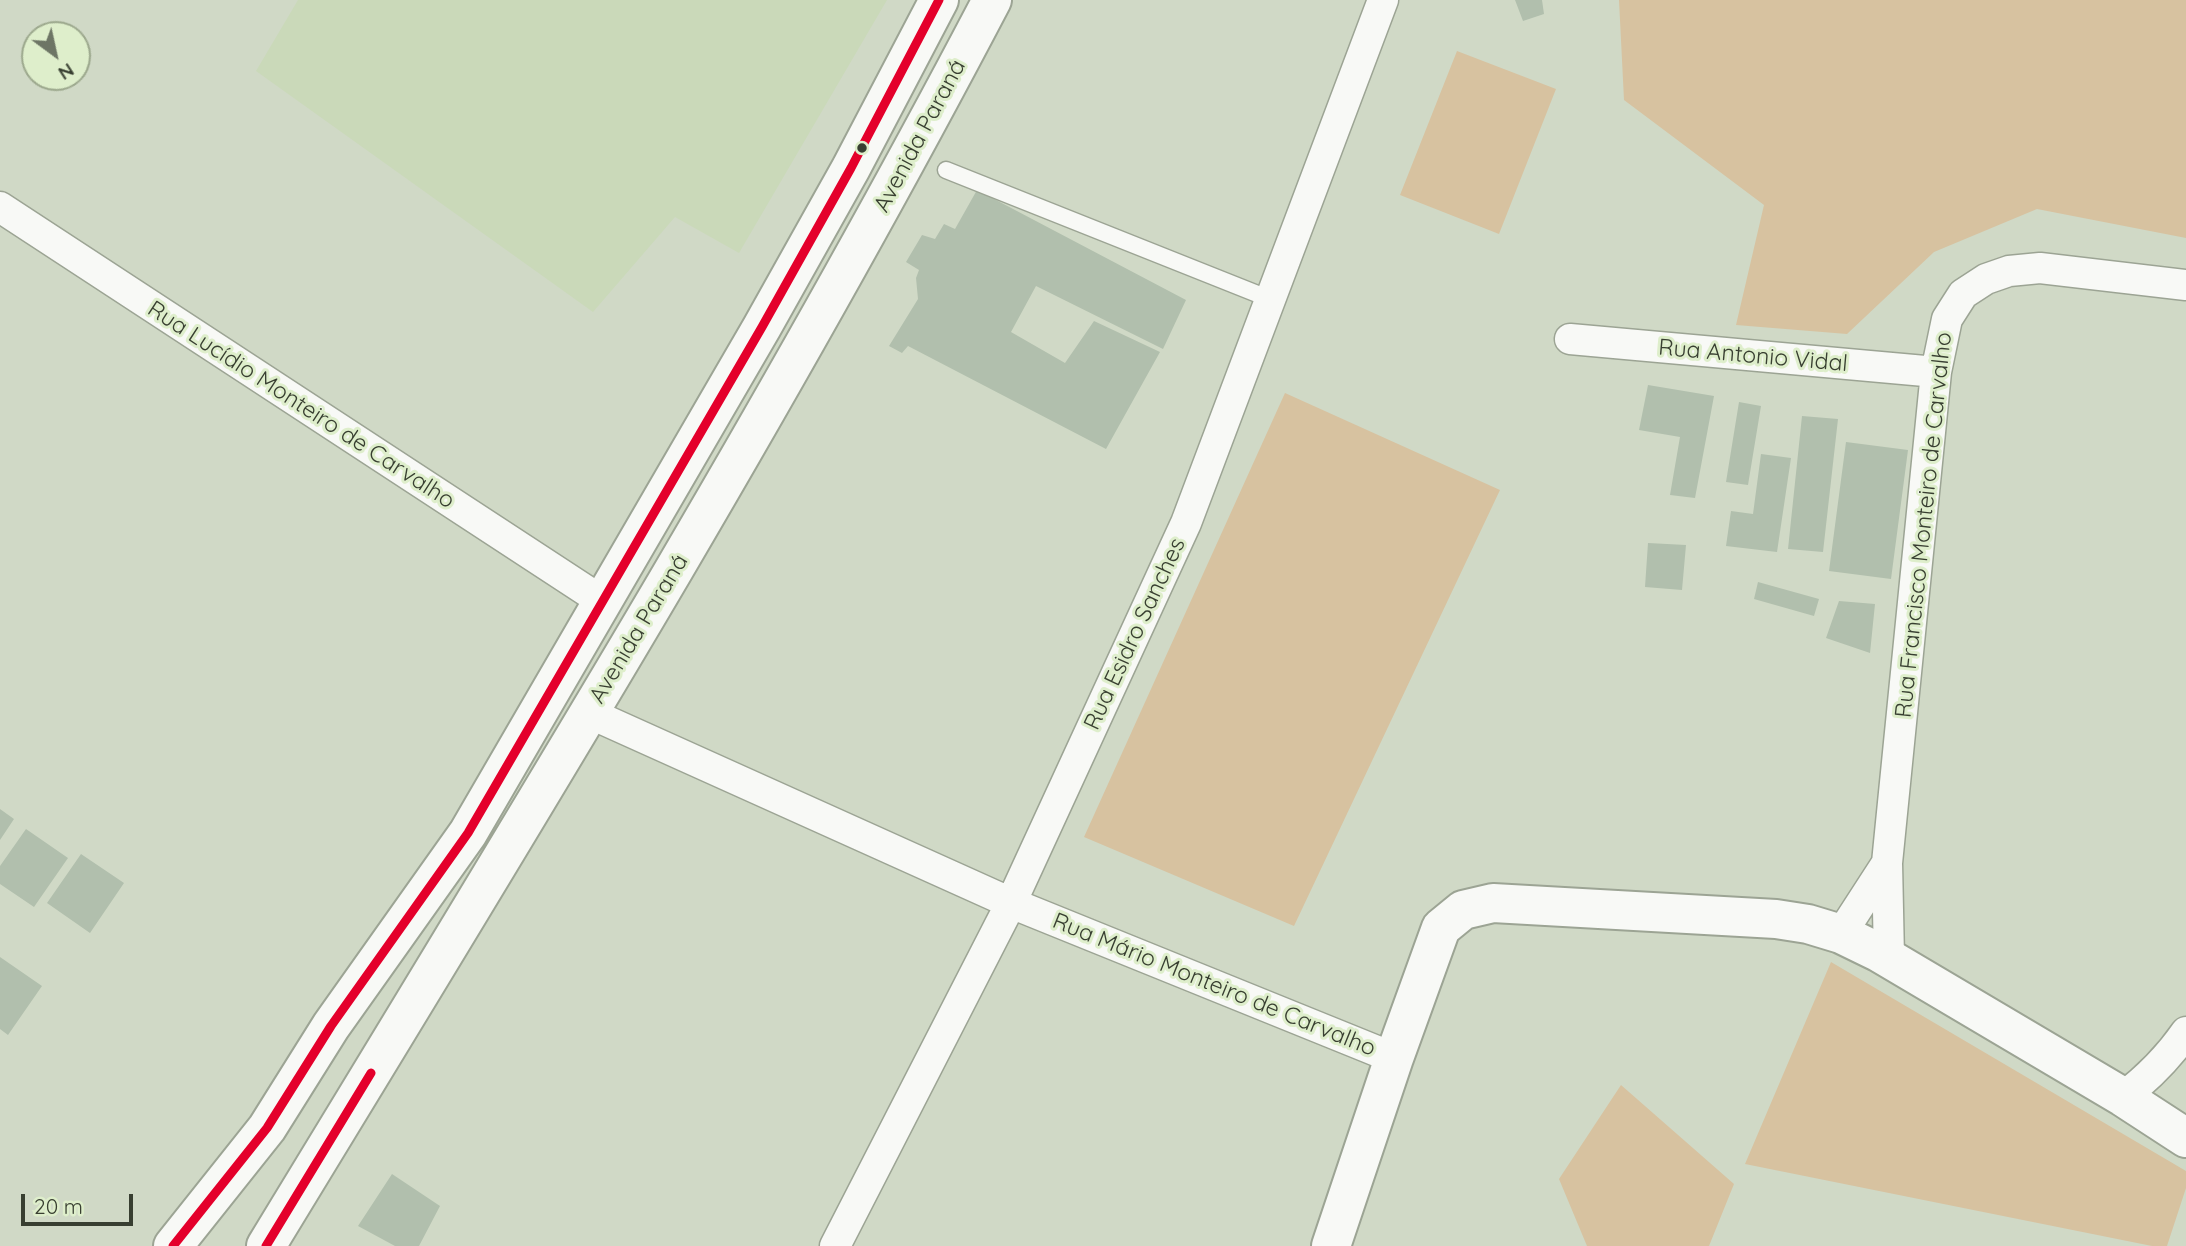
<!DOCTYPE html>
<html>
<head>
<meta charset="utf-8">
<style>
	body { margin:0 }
	#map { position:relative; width:2186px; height:1246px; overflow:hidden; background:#d0d9c6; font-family:Quicksand,sans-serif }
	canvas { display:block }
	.north { position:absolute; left:21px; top:21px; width:70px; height:70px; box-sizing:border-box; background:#deeecb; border:2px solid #9ca88d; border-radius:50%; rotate:147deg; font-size:19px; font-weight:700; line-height:28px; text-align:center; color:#383f31 }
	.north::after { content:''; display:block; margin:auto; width:24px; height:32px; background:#6d7565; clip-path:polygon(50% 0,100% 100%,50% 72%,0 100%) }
	.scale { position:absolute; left:21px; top:1194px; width:112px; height:32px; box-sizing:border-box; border:4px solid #383f31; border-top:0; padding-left:9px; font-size:21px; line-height:24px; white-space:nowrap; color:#383f31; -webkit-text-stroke:5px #deeecb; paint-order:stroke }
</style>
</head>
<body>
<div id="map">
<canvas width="2186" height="1246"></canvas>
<div class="north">N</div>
<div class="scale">20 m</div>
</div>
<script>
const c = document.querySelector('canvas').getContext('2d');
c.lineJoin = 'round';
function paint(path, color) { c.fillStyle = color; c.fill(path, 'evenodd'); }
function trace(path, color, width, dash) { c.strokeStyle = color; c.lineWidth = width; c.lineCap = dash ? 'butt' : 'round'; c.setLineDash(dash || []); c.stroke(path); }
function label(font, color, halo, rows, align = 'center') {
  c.font = font + ' Quicksand,sans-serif'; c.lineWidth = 6; c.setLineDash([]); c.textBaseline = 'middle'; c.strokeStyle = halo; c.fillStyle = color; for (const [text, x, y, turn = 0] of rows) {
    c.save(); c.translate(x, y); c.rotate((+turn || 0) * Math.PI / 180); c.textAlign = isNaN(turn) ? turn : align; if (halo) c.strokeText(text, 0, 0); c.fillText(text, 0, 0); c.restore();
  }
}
paint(new Path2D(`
	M298,0h589l-148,253 -64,-36 -82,95 -337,-241z`), '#cad9b9');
paint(new Path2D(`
	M1619,0h567v238l-149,-29 -103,43 -87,82 -111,-9 28,-120 -140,-105z
	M1457,51l99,38 -57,145 -99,-39z
	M1285,393l215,97 -206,436 -210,-89z
	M1831,962l355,209v17l-19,58h-15l-407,-82z
	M1621,1085l113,99 -25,62h-122l-28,-67z`), '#d7c2a0');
paint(new Path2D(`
	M1515,0h27l2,14 -21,7z
	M977,190l209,110 -23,49 -127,-63 -25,46 54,31 29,-42 66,31 -54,97 -198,-103 -6,7 -13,-7 29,-47 -2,-21 3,-8 -13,-8 16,-27 13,4 9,-15 11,5z
	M1648,385l66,11 -19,102 -25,-3 10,-58 -41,-7z
	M1739,402l22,4 -13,79 -22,-3z
	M1802,416l36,3 -15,133 -35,-3z
	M1846,442l62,8 -17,129 -62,-8z
	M1761,454l30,4 -14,94 -51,-6 5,-35 22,3z
	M1648,543l38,2 -4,45 -37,-3z
	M1758,582l61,17 -5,17 -60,-17z
	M1839,601l36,3 -5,49 -44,-15z
	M0,809l14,10 -14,21z
	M26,829l42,29 -34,49 -34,-23v-18z
	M81,854l43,29 -34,50 -43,-30z
	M0,957l42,29 -34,49 -8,-6z
	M392,1174l48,32 -21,40h-24l-37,-20z`), '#b1bfad');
const service = new Path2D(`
	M946,170l324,129`);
const minor = new Path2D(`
	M0,207l602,394
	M1570,339l366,33
	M589,713l422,190 383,155
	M1841,934l46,-71
	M1889,958l-2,-95 49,-491 11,-53 16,-25 23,-15 23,-8 31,-3 146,17
	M2123,1097c25,-19 45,-39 63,-65
	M835,1246l176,-343 175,-380 197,-523`);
const tertiary = new Path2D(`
	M1331,1246l63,-188 47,-130 22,-18 30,-7 283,16 32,5 33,10 37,18 245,145 63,41`);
const primary = new Path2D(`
	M173,1246l94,-118 64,-102 137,-193 294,-506 89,-159 88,-168
	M266,1246c250,-411 503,-820 726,-1246`);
trace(service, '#9ca494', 19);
trace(minor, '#9ca494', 33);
trace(tertiary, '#9ca494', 42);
trace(primary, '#9ca494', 42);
trace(service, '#f8f9f6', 16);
trace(minor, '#f8f9f6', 30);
trace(tertiary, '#f8f9f6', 38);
trace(primary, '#f8f9f6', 38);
trace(new Path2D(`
	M173,1246l94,-118 64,-102 137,-193 294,-506 89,-159 88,-168
	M266,1246l105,-173`), '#e4002b', 9);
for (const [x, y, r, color] of [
	[862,148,6,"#383f31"]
]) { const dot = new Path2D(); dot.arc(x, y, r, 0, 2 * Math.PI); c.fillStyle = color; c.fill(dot); trace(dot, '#deeecb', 2.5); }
label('23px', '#383f31', '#deeecb', [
	["Avenida Paraná",920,136,-62],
	["Rua Antonio Vidal",1753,356,5],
	["Rua Lucídio Monteiro de Carvalho",301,405,33],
	["Rua Francisco Monteiro de Carvalho",1924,525,-84],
	["Avenida Paraná",639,629,-59],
	["Rua Esidro Sanches",1135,634,-65],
	["Rua Mário Monteiro de Carvalho",1214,985,22]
]);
</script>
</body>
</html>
